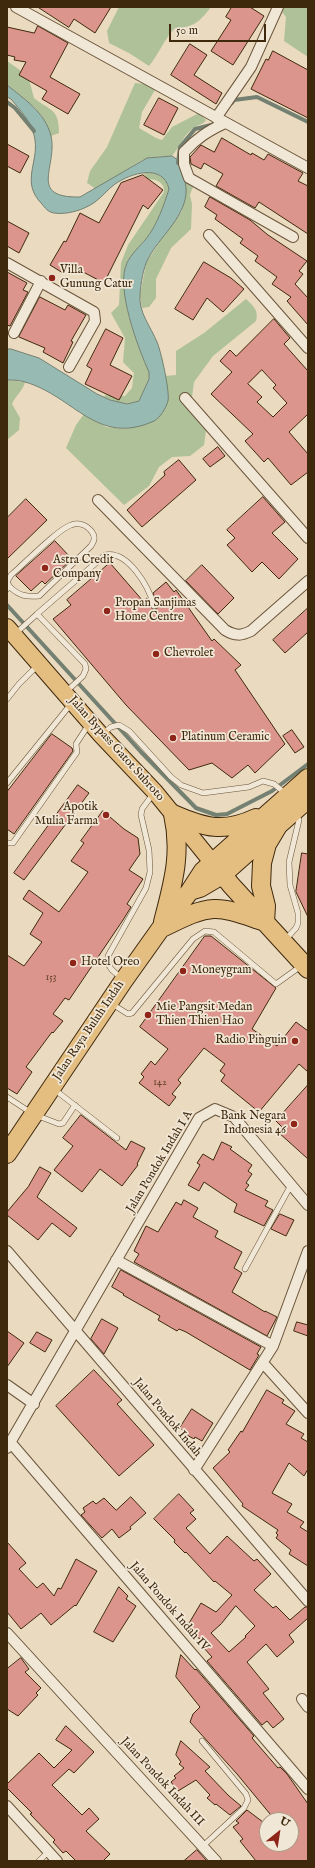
<!DOCTYPE html>
<html>
<head>
<meta charset="utf-8">
<style>
	body { margin:0 }
	#map { position:relative; width:315px; height:1868px; overflow:hidden; background:#e9dac0; font-family:"IM FELL English",serif }
	canvas { display:block }
	.frame { position:absolute; inset:0; border:8px solid #3f290d; pointer-events:none }
	.north { position:absolute; left:259px; top:1812px; width:40px; height:40px; box-sizing:border-box; background:#f1e7d6; border:1px solid #aa9b86; border-radius:50%; rotate:30deg; font-size:11px; font-weight:700; line-height:16px; text-align:center; color:#3f290d }
	.north::after { content:''; display:block; margin:auto; width:14px; height:18px; background:#8f2418; clip-path:polygon(50% 0,100% 100%,50% 72%,0 100%) }
	.scale { position:absolute; left:169px; top:24px; width:97px; height:18px; box-sizing:border-box; border:2px solid #3f290d; border-top:0; padding-left:5px; font-size:12px; line-height:14px; white-space:nowrap; color:#3f290d; -webkit-text-stroke:3px #f1e7d6; paint-order:stroke }
</style>
</head>
<body>
<div id="map">
<canvas width="315" height="1868"></canvas>
<div class="frame"></div>
<div class="north">U</div>
<div class="scale">50 m</div>
</div>
<script>
const c = document.querySelector('canvas').getContext('2d');
c.lineJoin = 'round';
function paint(path, color) { c.fillStyle = color; c.fill(path, 'evenodd'); }
function trace(path, color, width, dash) { c.strokeStyle = color; c.lineWidth = width; c.lineCap = dash ? 'butt' : 'round'; c.setLineDash(dash || []); c.stroke(path); }
function label(font, color, halo, rows, align = 'center') {
  c.font = font + ' "IM FELL English",serif'; c.lineWidth = 3.5; c.setLineDash([]); c.textBaseline = 'middle'; c.strokeStyle = halo; c.fillStyle = color; for (const [text, x, y, turn = 0] of rows) {
    c.save(); c.translate(x, y); c.rotate((+turn || 0) * Math.PI / 180); c.textAlign = isNaN(turn) ? turn : align; if (halo) c.strokeText(text, 0, 0); c.fillText(text, 0, 0); c.restore();
  }
}
paint(new Path2D(`
	M119,7h92c-12,15 -16,20 -36,21 -11,11 -16,26 -26,38l-20,-13 -20,-10 -2,-12z
	M278,7h30v50l-24,-16 2,-24z
	M7,61l21,15 6,22c16,13 25,10 25,35l-8,3 -9,-20 -7,-8 -28,-23z
	M135,83l12,1 8,6 -13,22 -3,16 17,10 6,2 10,-13 27,-14 7,7c-3,5 -7,4 -11,7 -11,7 -15,19 -23,29l-19,1 -11,3 -46,29 -9,-6 3,-12 17,-24z
	M143,172c13,0 23,4 26,17 -5,16 -12,36 -23,50 -6,7 -15,15 -19,24 -12,25 11,85 22,109v6l-10,23 -15,3 -20,-6 1,-3 20,1 7,-8 2,-15 -11,-11 2,-24 -14,-25 8,-8 2,-42 7,-18 36,-53c1,-9 -7,-13 -16,-13z
	M192,172l5,6 -1,6 -4,5 -2,6 2,9 -1,25 -20,19 -15,31v19l-7,9 -7,1 -2,-12 6,-33 16,-25 20,-27 2,-35z
	M246,299c7,7 13,11 10,22l-43,35 -19,26 -4,30 16,18 -2,15 -14,11 -18,1 -13,10 -10,19 -25,19 -58,-57 10,-23 8,-11 22,13 19,2 30,-9 13,-19 -3,-25 11,-1v-24l28,-18z
	M7,380l18,2c-2,9 -10,14 -13,22l8,14 -1,12 -12,10z`), '#afc198');
const water = new Path2D(`
	M7,85c17,14 38,27 44,51 7,30 -24,62 29,61l67,-39 25,-2 9,6c1,11 6,21 5,32 -3,26 -27,43 -38,65 -5,9 -7,24 -8,35 -2,18 11,33 17,48 4,9 13,50 11,59 -2,7 -8,17 -14,20 -57,26 -80,-25 -129,-39 -6,-2 -12,-2 -18,-2v-31h4l28,9 58,36 13,6 17,4 12,-3 10,-22v-7c-11,-24 -34,-85 -22,-109 4,-9 13,-17 19,-24 11,-14 18,-34 23,-50 -6,-26 -38,-16 -54,-5 -7,5 -13,13 -20,18 -11,8 -28,13 -41,11 -6,-1 -9,-5 -12,-9 -23,-23 -1,-43 -8,-69 -4,-15 -14,-25 -23,-36l-4,-2z`);
paint(water, '#97bab3');
trace(water, '#748071', 1);
trace(new Path2D(`
	M7,102l8,6 19,23
	M232,103l2,-3 23,-3 51,25
	M178,163l2,-16 15,-18 20,-5
	M7,605l134,147 55,56 20,7 11,-1 45,-23 36,-27`), '#748071', 4);
const building = new Path2D(`
	M38,7h73l-16,26 -21,-14 -5,8z
	M232,7h18l14,9 -31,49 -22,-14 20,-31 -5,-3z
	M38,26l30,17 -18,34 30,17 -12,20 -26,-15 5,-8 -28,-16 7,-13 -12,-2 1,-3 -8,-2v-28l27,6z
	M190,44l17,11 -13,20 28,18 -6,11 -45,-29z
	M273,51l35,19v48l-57,-29 15,-30 2,1z
	M159,98l19,10 -14,27 -20,-10z
	M222,138l29,17 1,-2 12,7 4,-6 35,19 -5,8 10,5v48l-49,-32 -4,6 -39,-22 7,-12 -19,-11 -3,6 -10,-5 -1,-7 11,-12 13,7z
	M7,144l22,12 -9,17 -13,-7z
	M143,175l20,15 -15,19 -5,-4 -39,78 -36,-19 -5,9 -13,-8 14,-24 2,1 14,-29 19,10 22,-40z
	M210,197l40,23 18,15 39,26 -8,10 4,3 -8,10 13,14v27l-21,-24 4,-4 -19,-13 5,-7 -22,-16 3,-5 -18,-13 3,-4 -28,-20 2,-4 -12,-8z
	M7,221l22,12 -10,20 -12,-7z
	M204,262l27,16 13,11 -21,23 -16,-14 -14,22 -18,-11z
	M7,272l20,11 -4,7 5,2 -18,34 -3,-1z
	M40,297l25,13 3,-5 18,10 -15,26 2,1 -10,21 -20,-11 2,-4 -26,-11z
	M274,319l16,19 -6,6 24,27v43l-19,18 19,22v18l-17,13 -23,-27 -4,4 -19,-21 8,-7 -42,-40 21,-22 -12,-11 10,-11 6,6zM262,370l14,15 -3,3 14,15 -14,14 -16,-15 5,-5 -14,-13z
	M106,329l17,9 -13,27 22,11 -13,24 -34,-16 7,-15 -5,-3z
	M218,447l7,9 -15,11 -7,-8z
	M179,460l17,20 -54,47 -15,-17 38,-35 -1,-3z
	M263,497l22,25 -13,11 26,26 -19,20 -17,-17 -10,10 -25,-27 8,-7 -8,-8z
	M26,499l21,21 -40,39v-41z
	M55,541l17,18 -27,25 -3,-3 -11,10 -15,-15z
	M110,563l33,38 4,-3 6,12h3l2,-4 -5,-13 13,-11 8,10 2,-2 36,51 2,-2 27,26 -6,5 50,74 -30,29 -7,-8 -16,13 -20,-15 -23,7 -63,-65 -73,-86 18,-14 -4,-5z
	M202,565l32,33 -16,16 -32,-33z
	M308,608v24l-23,21 -12,-13z
	M292,730l12,17 -9,6 -12,-17z
	M52,734l20,14 1,3 -59,83 -7,-5v-37z
	M78,785l11,8 -65,87 -10,-7z
	M103,811l21,18 14,9 2,16 -11,16 14,9 -16,25 4,3 -8,13 -54,80 -4,-2 -12,16 10,7 -10,12 -1,-1 -26,35 6,5 -15,22 -10,-6v-133l17,11 18,-24 -12,-8 13,-21 -20,-14 6,-9 30,22 29,-40 -17,-11 13,-18 -3,-2z
	M302,853l6,1v63l-12,-25z
	M205,936h6l65,52 -24,41 25,17 19,-24 12,9v41l-9,-8 -40,48 -38,-31 4,-6 -5,-4 5,-7 -21,-16 -26,32 3,3 -9,11 4,3 -7,9 -30,-23 5,-6 -3,-3 10,-13 4,4 13,-16 -28,-22z
	M308,1085v74l-30,-27 4,-5 -6,-6z
	M81,1115l45,35 5,-9 14,7 -8,16 1,1 -16,21 -22,-17 -18,23 -28,-22 19,-24 -10,-8z
	M222,1142l10,5 -2,2 22,16 -4,6 4,3 -6,9 3,2 -4,5 23,11 -3,5 8,4 -9,16 -30,-14 3,-8 -33,-22 -5,9 -11,-6 12,-20 -3,-2 6,-9 10,6z
	M40,1167l11,6 -14,24 40,31 -7,9 -18,-14 -14,17 -31,-25v-3l21,-25z
	M184,1200l14,8 -5,9 25,14 -3,6 27,15 -8,16 8,5 -10,19 33,20v-1l12,6 -10,19 -133,-74 5,-8 -5,-3 12,-25 12,6 18,-30 5,3z
	M280,1214l14,6 -8,16 -15,-7z
	M121,1270l140,77 -4,7 2,1 -9,15 -64,-38 -7,-3 -2,2 -19,-11 2,-4 -37,-21 1,-1 -12,-7z
	M102,1319l16,9 -14,26 -13,-15z
	M297,1322l11,3v11l-14,-5z
	M7,1331l17,12 -17,24z
	M37,1332l15,8 -7,12 -15,-9z
	M94,1370l28,30 -5,4 37,41 -35,31 -63,-70z
	M267,1390l17,10 -2,3 13,8 -9,13 18,10 -3,4 7,4v27l-4,7 -15,-13 -17,30 20,11 -5,8 17,10 -4,5 8,5v34l-19,-12 2,-4 -15,-12 2,-3 -2,-2 2,-3 -36,-24 1,-2 -30,-36 17,-16 -2,-2 13,-19 1,1z
	M192,1409l21,14 -11,18 -7,-4 -1,2 -11,-6 1,-2 -4,-3z
	M179,1494l15,16 -4,3 6,6 -10,9 24,26 17,-18 27,25 3,-2 14,15 -17,16 19,18 3,-2 14,14 15,-13h3v11l-19,17 5,7 -17,15 -11,-13 -19,18 22,27 -6,4 21,26 -11,9 -6,-7 -5,4 -55,-64 5,-4 -9,-10 4,-4 -22,-13 16,-27 15,9 16,-17 -17,-14 -1,1 -28,-30 -1,1 -11,-11 1,-2 -21,-21zM236,1606l19,20 -10,10 1,1 -17,15 -18,-19 10,-9z
	M131,1497l15,16 -16,14 1,2 -12,9 -7,-9 -10,9 -21,-23 4,-3 -2,-4 10,-7 3,3 8,-6 12,12z
	M7,1542l19,21 -7,6 18,19 6,-5 11,13 4,-8 3,1 15,-30 21,12 -21,35 -1,-1 -24,20 -10,-12 -20,16 -14,-17z
	M119,1587l9,9 -2,3 10,7 -23,36 -19,-10z
	M181,1655l14,15 1,-1 58,67 -2,2 26,30 2,-1 7,7 21,30v57h-52l-16,-20 3,-2 -10,-12 6,-4 -3,-2 11,-11 20,15v19h24v-24h-16l-38,-46 -47,-52 3,-8 7,-7 -24,-30z
	M21,1658l8,11 -4,3 16,16 -5,5 2,2 -20,21 -11,-7v-40z
	M66,1726l28,26 -20,21 -5,-4 -17,16 30,30 7,-7 10,11 -13,12 24,23 -7,7h-27l-10,-10 -3,2 -10,-11 2,-2 -25,-26 2,-1 -25,-25v-4l32,-31 15,15 18,-18 -16,-10z
	M181,1741l29,26 -5,4 24,25 12,10 -11,9 -14,-11 -1,1 -8,-7 3,-3 -14,-15 -18,11 -7,-9 5,-4 -2,-2 10,-8 -5,-4 2,-2 -5,-7z
	M197,1850l10,11h-23z`);
paint(building, '#dc958c');
trace(building, '#3f290d', 1);
const lane = new Path2D(`
	M7,589l3,-2 -3,-5 4,-7c12,-10 47,-46 60,-50 8,-3 16,0 21,7 4,6 2,9 -1,14l-52,50c-12,1 -20,0 -29,-9
	M37,614l68,-59c23,-5 44,32 49,51
	M15,634l22,-20 48,50 1,5 -3,7 -16,15
	M7,699l12,-15 18,-18
	M102,734l9,-7 8,-2 10,6 42,46 10,8 22,8 46,-6 14,-6 11,3 12,10
	M7,783l64,-79
	M7,843h6l64,-91 -1,-8 13,-20
	M286,939l10,-11 2,-5v-10l-8,-28 -1,-23 10,-42 -3,-5
	M122,978c-8,-6 -16,-11 -14,-22l38,-68 4,-16 -1,-22 -8,-35 1,-6 11,-15
	M112,1004l16,10 4,-1 61,-74 12,-8 9,1 62,52 25,-18
	M55,1090l62,48
	M7,1097l26,17 26,10 4,-1 12,-18
	M245,1269l46,-84
	M202,1741l44,53 2,6 -4,8 -41,38
	M39,1861l10,-10`);
const street = new Path2D(`
	M16,7l292,161
	M216,118l35,-51 27,-60
	M225,123c-17,8 -28,15 -41,29v12l5,14 104,59
	M209,235l99,113
	M7,263l87,49 1,9 -26,46
	M14,333l27,-52
	M185,398l123,140
	M98,500l127,130c10,6 16,6 26,1l57,-50
	M7,1251l301,350
	M116,1260l157,86
	M263,1363l45,50
	M7,1385l27,19
	M11,1443l297,346
	M7,1448l192,-330 16,-9 19,8 74,88
	M194,1470l79,-124 35,-95
	M7,1633l209,228
	M302,1699l6,8
	M7,1806l50,55`);
const primary = new Path2D(`
	M7,627l94,108 54,57 57,70`);
const highway = new Path2D(`
	M173,814c32,14 51,19 83,4
	M215,865l16,20 77,84
	M190,891l10,-3 22,-13 86,-76
	M163,922c10,-39 19,-68 10,-108
	M164,927c15,-7 32,-17 50,-18 16,-1 35,8 51,13l1,-16 -5,-20 1,-23 5,-19 12,-20
	M7,1154l117,-174 37,-52 29,-37 13,-20 105,-93`);
trace(lane, '#6a553a', 6);
trace(street, '#6a553a', 12);
trace(primary, '#3f290d', 18);
trace(highway, '#3f290d', 20);
trace(lane, '#f1e7d6', 5);
trace(street, '#f1e7d6', 10);
trace(primary, '#e4bd80', 16);
trace(highway, '#e4bd80', 18);
for (const [x, y, r, color] of [
	[52,278,4,"#8f2418"],
	[45,568,4,"#8f2418"],
	[107,611,4,"#8f2418"],
	[156,654,4,"#8f2418"],
	[173,738,4,"#8f2418"],
	[106,815,4,"#8f2418"],
	[73,963,4,"#8f2418"],
	[183,971,4,"#8f2418"],
	[148,1015,4,"#8f2418"],
	[295,1041,4,"#8f2418"],
	[294,1124,4,"#8f2418"]
]) { const dot = new Path2D(); dot.arc(x, y, r, 0, 2 * Math.PI); c.fillStyle = color; c.fill(dot); trace(dot, '#f1e7d6', 1.5); }
label('10px', '#66442d', null, [
	["153",51,978],
	["142",160,1083]
]);
label('12px', '#3f290d', '#f1e7d6', [
	["Villa",60,271],
	["Gunung Catur",60,285],
	["Astra Credit",53,561],
	["Company",53,575],
	["Propan Sanjimas",115,604],
	["Home Centre",115,618],
	["Chevrolet",164,654],
	["Platinum Ceramic",181,738],
	["Apotik",98,808,"right"],
	["Mulia Farma",98,822,"right"],
	["Hotel Oreo",81,963],
	["Moneygram",191,971],
	["Mie Pangsit Medan",156,1008],
	["Thien Thien Hao",156,1022],
	["Radio Pinguin",287,1041,"right"],
	["Bank Negara",286,1117,"right"],
	["Indonesia 46",286,1131,"right"]
], 'left');
label('12px', '#3f290d', '#f1e7d6', [
	["Jalan Bypass Gatot Subroto",116,749,48],
	["Jalan Raya Buluh Indah",89,1031,-56],
	["Jalan Pondok Indah I A",160,1162,-59],
	["Jalan Pondok Indah",167,1418,50],
	["Jalan Pondok Indah IV",169,1607,49],
	["Jalan Pondok Indah III",162,1782,47]
]);
</script>
</body>
</html>
